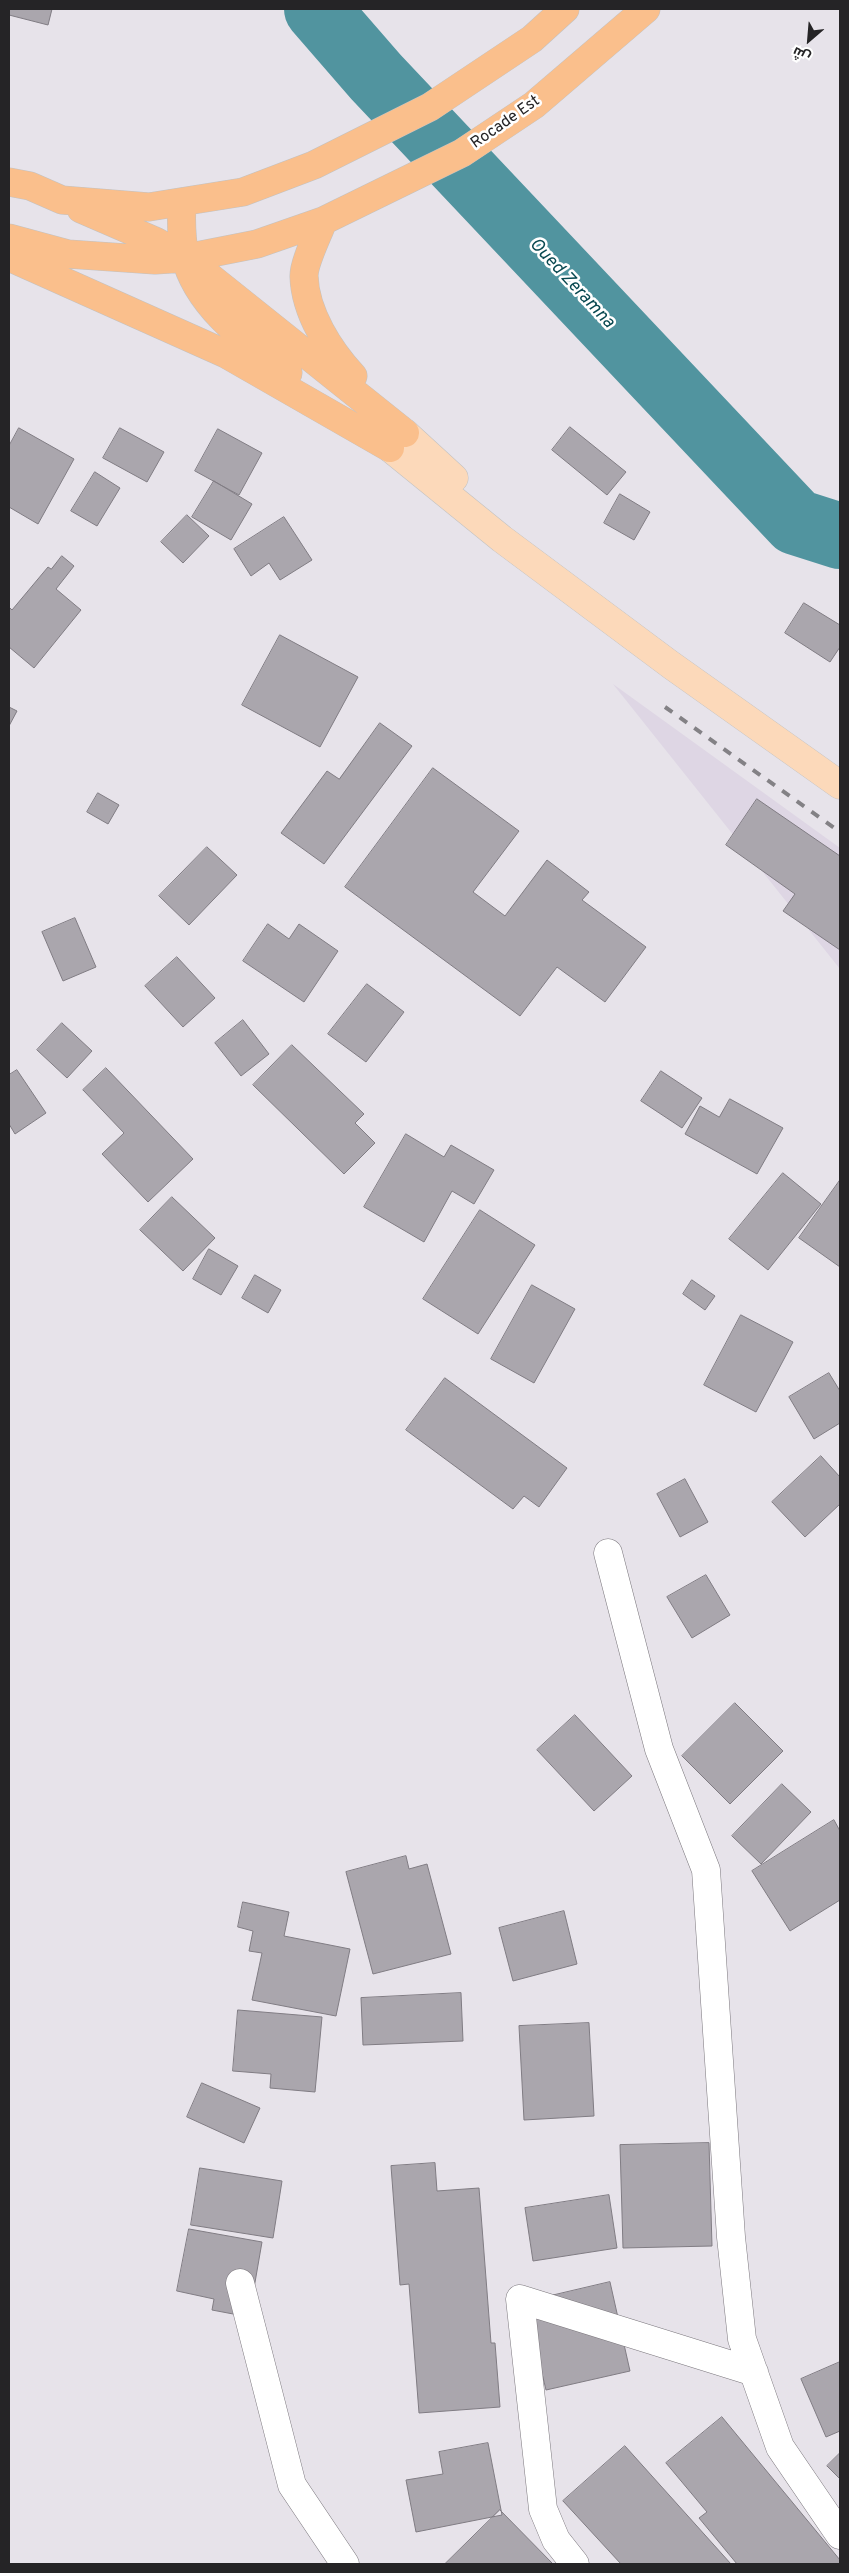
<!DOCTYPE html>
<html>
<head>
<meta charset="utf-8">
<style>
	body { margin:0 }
	#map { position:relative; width:849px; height:2573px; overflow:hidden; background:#e7e3ea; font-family:Overpass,Cairo,sans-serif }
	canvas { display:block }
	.frame { position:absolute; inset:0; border:10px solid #252426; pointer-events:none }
	.north { position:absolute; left:784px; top:15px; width:50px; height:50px; -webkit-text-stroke:4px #fff; paint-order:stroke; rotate:207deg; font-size:14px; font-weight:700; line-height:20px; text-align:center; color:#252426 }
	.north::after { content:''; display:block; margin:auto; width:18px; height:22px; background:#252426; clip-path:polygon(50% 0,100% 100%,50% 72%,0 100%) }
</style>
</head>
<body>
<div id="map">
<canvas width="849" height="2573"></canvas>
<div class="frame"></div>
<div class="north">ش</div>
</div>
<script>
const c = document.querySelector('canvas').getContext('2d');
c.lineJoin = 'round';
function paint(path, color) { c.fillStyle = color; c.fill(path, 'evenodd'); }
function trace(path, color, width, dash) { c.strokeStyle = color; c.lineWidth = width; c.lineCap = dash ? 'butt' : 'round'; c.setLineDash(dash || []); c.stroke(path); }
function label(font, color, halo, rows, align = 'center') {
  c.font = font + ' Overpass,sans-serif'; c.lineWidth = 5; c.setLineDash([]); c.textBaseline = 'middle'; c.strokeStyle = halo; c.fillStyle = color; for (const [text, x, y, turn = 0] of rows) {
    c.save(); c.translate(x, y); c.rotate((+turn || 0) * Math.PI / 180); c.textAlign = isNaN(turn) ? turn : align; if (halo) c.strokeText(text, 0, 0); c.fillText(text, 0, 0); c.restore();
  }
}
paint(new Path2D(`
	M613,684l227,164v121z`), '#ded6e4');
trace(new Path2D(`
	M317,9l59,68 420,445 44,14`), '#51949f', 66);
const building = new Path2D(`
	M9,9h43l-4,16 -39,-10z
	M570,427l56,45 -19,23 -55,-45z
	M19,428l55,31 -36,65 -29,-17v-61z
	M120,428l44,24 -17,30 -44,-24z
	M218,429l44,24 -23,42 -44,-24z
	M95,472l25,16 -23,38 -26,-15z
	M214,481l38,23 -21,36 -39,-23z
	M620,494l30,18 -16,28 -30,-17z
	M187,515l22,21 -26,27 -22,-21z
	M284,517l28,43 -32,20 -11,-17 -18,13 -17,-27z
	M62,556l12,10 -18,23 25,21 -47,58 -25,-21v-40l3,3 36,-43 3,2z
	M804,603l36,22v22l-10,15 -45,-29z
	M280,635l78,42 -38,70 -78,-42z
	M9,707l8,4 -8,15z
	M380,723l32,23 -88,118 -43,-31 46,-62 12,8z
	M433,768l86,63 -46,61 32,24 42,-56 42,32 -7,8 64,47 -41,55 -48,-35 -37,49 -175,-129z
	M98,793l21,12 -11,19 -21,-12z
	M757,799l83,57v94l-57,-39 12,-17 -69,-49z
	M207,847l30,28 -48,50 -30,-29z
	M75,918l21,49 -33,14 -21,-49z
	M268,924l21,15 10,-15 39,27 -34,51 -61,-41z
	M177,957l38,41 -32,29 -38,-41z
	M367,984l37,28 -38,50 -38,-28z
	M243,1020l26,34 -28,22 -26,-33z
	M62,1023l30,28 -25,27 -30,-28z
	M292,1045l72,69 -9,9 20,20 -31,31 -91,-89z
	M106,1068l87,91 -45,43 -46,-48 22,-21 -41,-43z
	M17,1070l29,43 -31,21 -6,-10v-49z
	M661,1071l41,27 -20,30 -41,-27z
	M730,1099l53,29 -26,46 -72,-40 15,-28 19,11z
	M406,1134l38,23 7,-12 43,25 -20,34 -22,-13 -28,51 -60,-35z
	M783,1173l38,31 -53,66 -39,-31z
	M840,1180v87l-41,-29z
	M172,1197l43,41 -32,33 -43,-41z
	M480,1210l55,35 -57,89 -55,-35z
	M209,1249l29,17 -17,29 -28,-16z
	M255,1275l26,15 -13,23 -26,-15z
	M692,1280l23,16 -10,14 -22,-16z
	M532,1285l43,24 -41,74 -43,-24z
	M741,1315l52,27 -37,70 -52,-27z
	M829,1373l11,18v32l-26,16 -25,-42z
	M445,1378l122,90 -28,39 -15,-11 -11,13 -107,-79z
	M821,1456l19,21v27l-35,33 -33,-35z
	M685,1479l23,43 -28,15 -23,-43z
	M706,1575l24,40 -38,23 -25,-41z
	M735,1703l48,48 -53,53 -48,-48z
	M575,1715l57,61 -38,35 -57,-61z
	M782,1784l29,28 -50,52 -29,-28z
	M834,1820l6,11v69l-50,31 -38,-60z
	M406,1856l3,13 18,-5 24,90 -78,20 -27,-102z
	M243,1902l46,10 -5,24 66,13 -14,67 -84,-16 10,-47 -13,-2 4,-20 -15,-4z
	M564,1911l13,53 -64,17 -14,-53z
	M461,1993l2,48 -100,4 -2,-47z
	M238,2010l84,7 -7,75 -45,-4 1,-14 -38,-3z
	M589,2023l5,93 -70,4 -5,-94z
	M202,2083l58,25 -16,35 -57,-26z
	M709,2143l3,103 -89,2 -3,-103z
	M435,2163l2,28 42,-3 12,155h4l5,64 -81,6 -10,-129 -9,1 -9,-119z
	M200,2168l82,13 -9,57 -82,-13z
	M609,2195l8,53 -84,13 -8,-53z
	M189,2229l73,13 -13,75 -37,-7 2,-11 -37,-8z
	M610,2282l20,89 -84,19 -21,-88z
	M840,2362v69l-14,6 -25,-58z
	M722,2417l118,143v4h-103l-38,-46 8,-6 -41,-49z
	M488,2443l14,72 -86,17 -10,-52 37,-6 -4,-22z
	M625,2446l106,118h-110l-58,-63z
	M840,2453v26l-13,-13z
	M500,2510l53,54h-108z`);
paint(building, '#aaa6ad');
trace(building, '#807c83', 1);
const minor = new Path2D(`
	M608,1553l51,196 47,121 25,367 11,102 38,108 60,88
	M240,2283l52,202 53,79
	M575,2564l-19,-24 -13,-31 -23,-210 234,73`);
const major = new Path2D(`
	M405,433l49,45
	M390,448l112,91 169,126 169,120`);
const highway = new Path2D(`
	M9,182l21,4 32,14 87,7 94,-15 71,-27 116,-58 102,-68 33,-30
	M182,202c-1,19 -1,36 3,54 12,51 64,87 103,117
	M81,209l74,32 31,17 219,175
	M323,221c-5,14 -19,41 -19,55 1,37 26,75 49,100
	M9,238l59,16 87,6 31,-2 71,-14 66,-23 139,-68 72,-48 112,-96
	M9,257l217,97 164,94`);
trace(minor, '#7b777d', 29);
trace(major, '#c2c2c2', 29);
trace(highway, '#c2c2c2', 29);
trace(minor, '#fff', 28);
trace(major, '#fcd9ba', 28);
trace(highway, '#fabf8c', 28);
trace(new Path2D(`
	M665,707l175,125`), '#838185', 4, [9, 9]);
label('16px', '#252426', '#fff', [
	["Rocade Est",506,123,-35]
]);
label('italic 18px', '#094951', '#fff', [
	["Oued Zeramna",571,284,47]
]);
</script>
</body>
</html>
